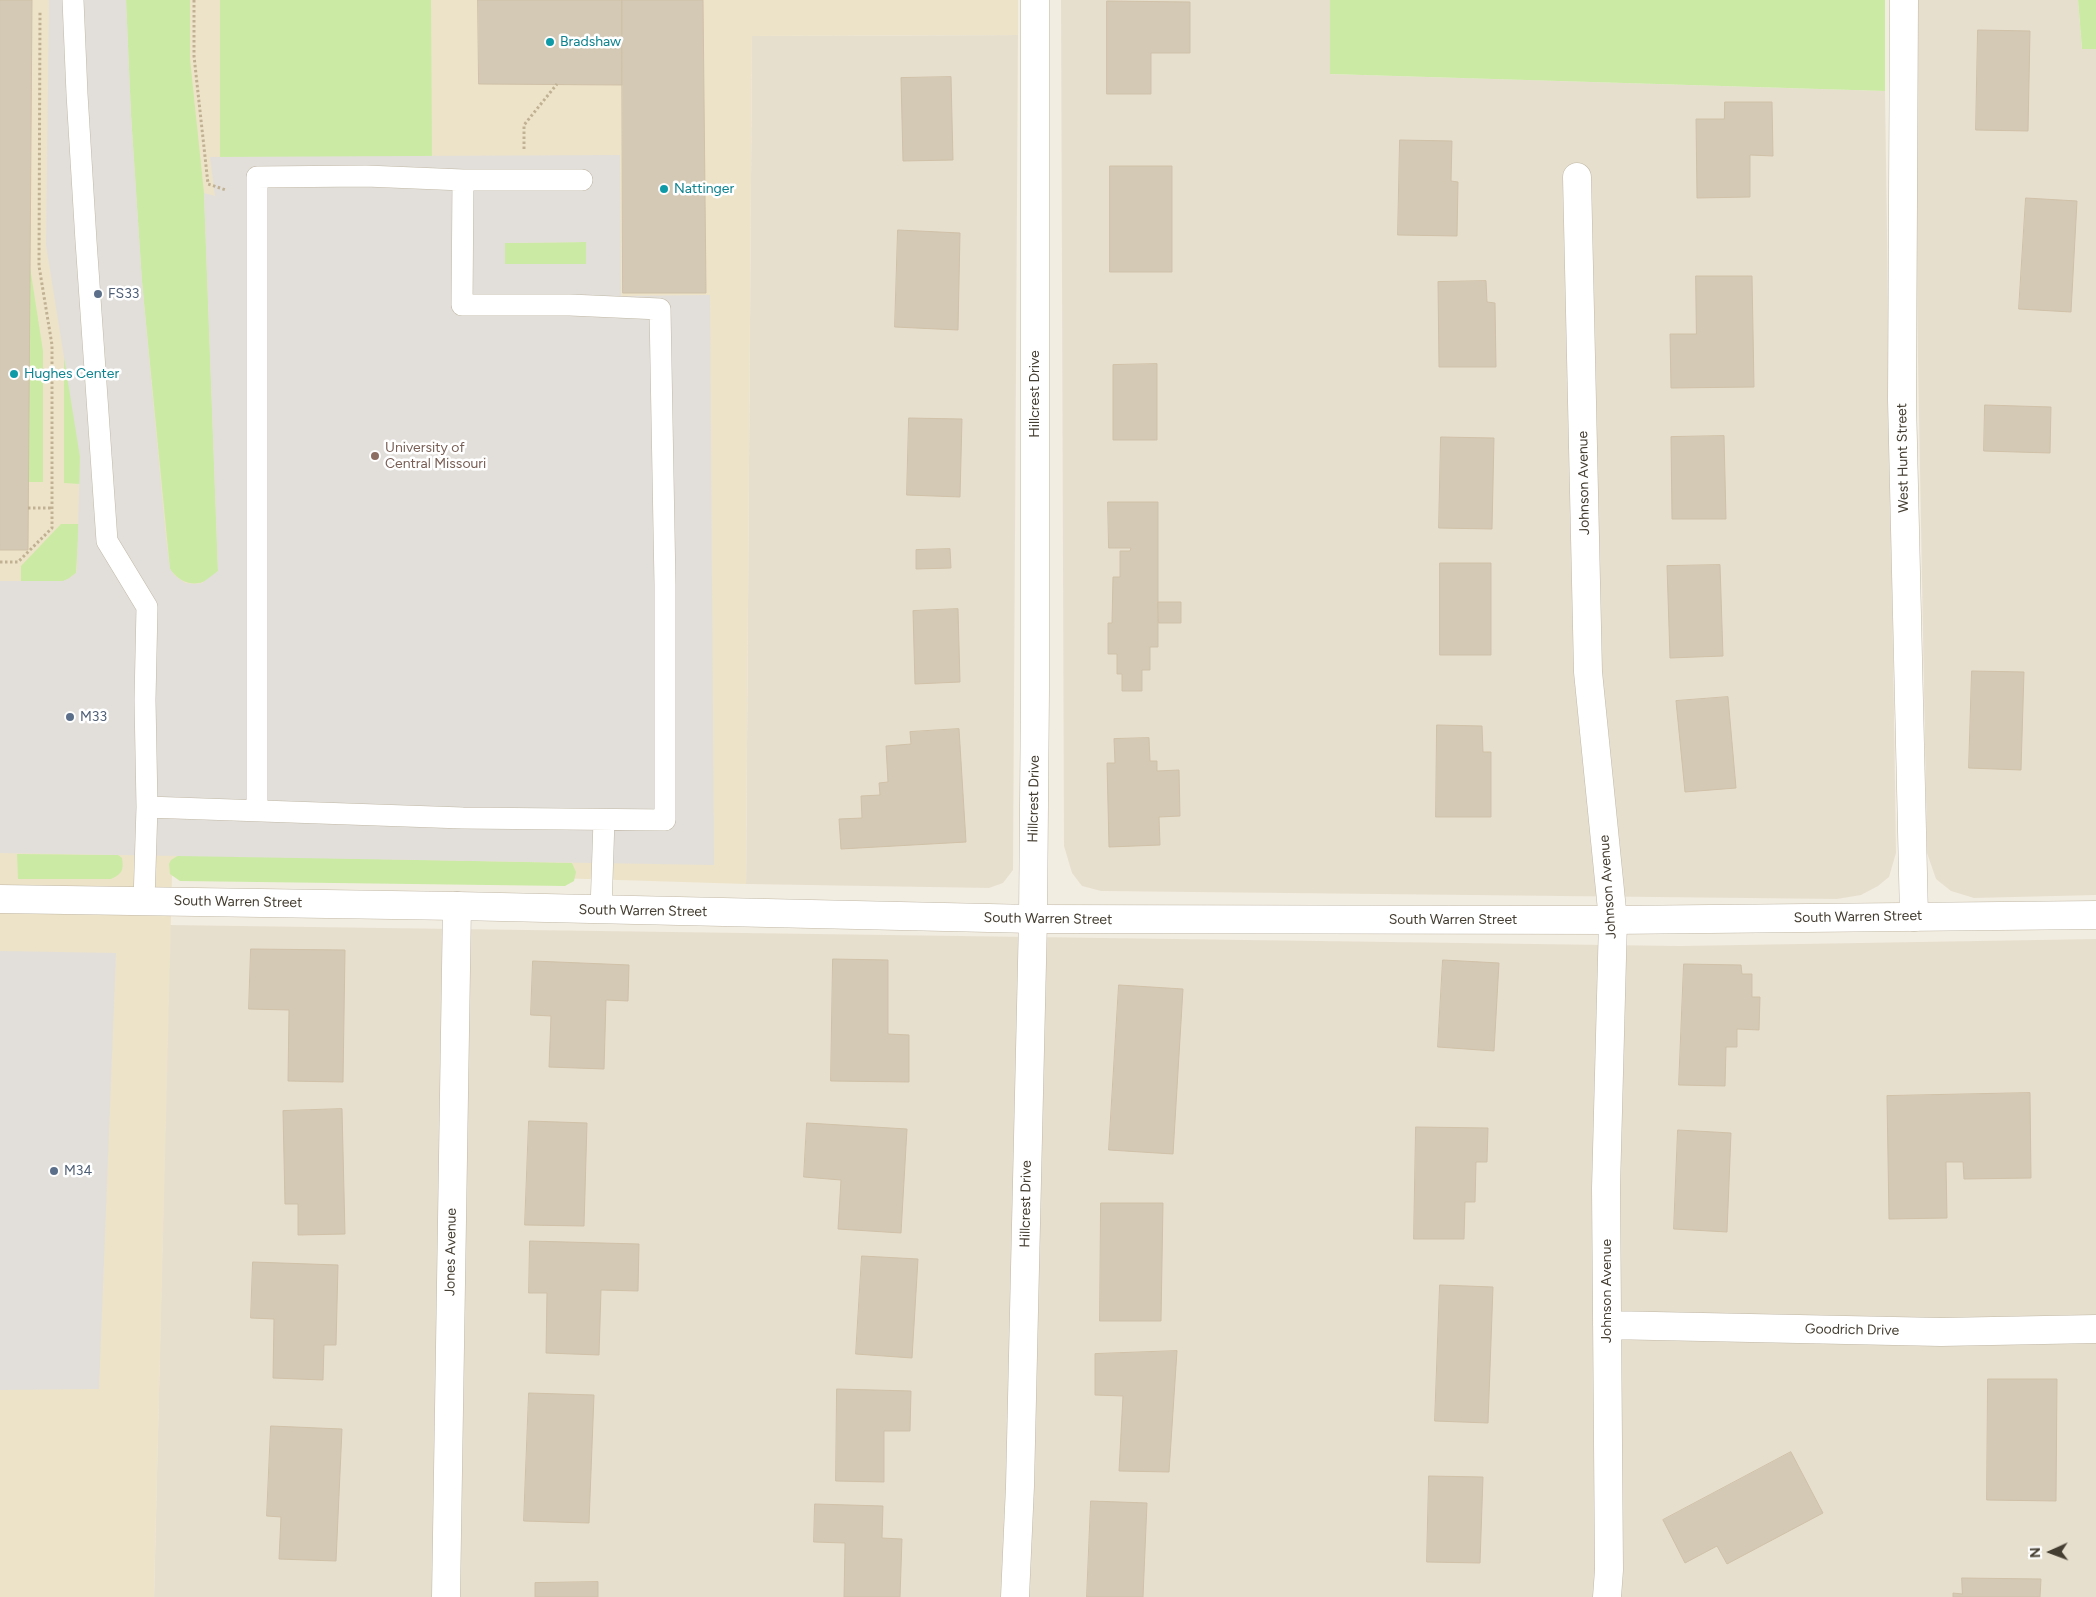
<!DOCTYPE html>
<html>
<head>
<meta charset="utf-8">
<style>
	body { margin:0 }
	#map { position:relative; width:2096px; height:1597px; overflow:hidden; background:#f2ede1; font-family:Figtree,sans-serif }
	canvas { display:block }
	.north { position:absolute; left:2026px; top:1527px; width:50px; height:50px; -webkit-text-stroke:4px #fff; paint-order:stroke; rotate:268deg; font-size:14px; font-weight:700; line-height:20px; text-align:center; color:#443d31 }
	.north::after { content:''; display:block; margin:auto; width:18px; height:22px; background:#443d31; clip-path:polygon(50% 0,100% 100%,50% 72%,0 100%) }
</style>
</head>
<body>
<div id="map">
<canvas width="2096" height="1597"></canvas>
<div class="north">N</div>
</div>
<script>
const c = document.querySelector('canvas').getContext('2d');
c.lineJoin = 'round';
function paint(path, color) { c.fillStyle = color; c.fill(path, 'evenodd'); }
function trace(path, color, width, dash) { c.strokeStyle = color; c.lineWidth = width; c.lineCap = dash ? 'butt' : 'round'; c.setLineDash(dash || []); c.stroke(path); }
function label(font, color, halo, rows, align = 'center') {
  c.font = font + ' Figtree,sans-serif'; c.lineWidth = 5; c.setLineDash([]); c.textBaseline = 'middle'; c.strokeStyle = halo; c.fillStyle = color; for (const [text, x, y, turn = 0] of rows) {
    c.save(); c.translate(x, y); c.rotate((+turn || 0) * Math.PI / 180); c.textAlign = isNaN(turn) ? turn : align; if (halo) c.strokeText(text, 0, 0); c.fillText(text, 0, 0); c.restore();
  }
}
paint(new Path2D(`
	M1061,0h269v74l555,17 11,762 -7,24 -11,9 -17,9 -24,4 -736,-8 -19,-5 -10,-13 -8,-27z
	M1916,0h162l4,49h14v846l-122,3 -23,-7 -15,-12 -9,-26 -10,-546z
	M1018,35l-5,835 -10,13 -14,5 -243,-4 6,-848z
	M170,925l1510,21 416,-7v658h-1942z`), '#e7dfce');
paint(new Path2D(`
	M0,0h1018v35l-266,1 -6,848 -287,-9 -287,1 -18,721h-154z`), '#ede3c9');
paint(new Path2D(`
	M126,0h64v59l14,134 14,378c-15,17 -34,17 -48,-2l-28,-287 -11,-167z
	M220,0h211l1,157h-212z
	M1330,0h555v91l-555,-17z
	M2078,0h18v49h-14z
	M586,242v22h-81v-21z
	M30,267l13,84v131h-15z
	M64,354l16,96v34l-16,-1z
	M61,524h18l-3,49 -8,6 -5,2h-42v-15z
	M17,854l101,1 4,3c2,12 0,16 -11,21h-93z
	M179,855l393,8 4,9 -2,9 -9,5 -385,-5 -10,-7 -1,-10 2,-4z`), '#cbeba4');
paint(new Path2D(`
	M49,0h77l5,115 11,167 24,257 4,30 5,7 10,7 9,1 8,-1 16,-12 -14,-378 11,3 -5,-39 410,-2 1,141 89,-1 4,570 -714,-12v-272h63l5,-2 8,-6 1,-5 3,-111 -34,-212zM586,242v22h-81v-21z
	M0,951l116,2 -17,436 -99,1z`), '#e2dfda');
const building = new Path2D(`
	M0,0h32l-4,550h-28z
	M478,0h144v85l-143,-1z
	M622,0h81l3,293h-83z
	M1107,1l83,1v51h-39v41h-44z
	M1978,30l52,1 -2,100 -52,-1z
	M951,77l2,83 -50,1 -2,-83z
	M1725,102h47l1,54 -23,-1v42l-53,1 -1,-79h28z
	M1400,140l52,1 -1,40 7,1 -1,54 -59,-1z
	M1110,166h62v106h-62z
	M2026,198l51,3 -6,111 -52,-3z
	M898,230l62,3 -2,97 -63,-3z
	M1696,276h56l2,111 -83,1 -1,-54h26z
	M1486,281l1,21 8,1 1,64h-57l-1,-85z
	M1157,364v76h-44v-75z
	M1985,405l66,2 -1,46 -66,-2z
	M909,418l53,1 -2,78 -53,-2z
	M1724,436l2,83h-54l-1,-82z
	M1441,437l53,1 -2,91 -53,-1z
	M1108,502h50v145h-8v23h-8v21h-20v-17h-5v-20h-9v-31h4l1,-46h7v-26h10l1,-3h-22z
	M950,549l1,19 -35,1v-19z
	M1440,563h51v92h-51z
	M1720,565l3,91 -53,2 -3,-92z
	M1158,602h23v21h-22z
	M958,609l2,73 -45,2 -2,-73z
	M1972,671l52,1 -3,98 -52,-2z
	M1728,697l8,91 -51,4 -9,-91z
	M1437,725l45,1 1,26h8v65h-55z
	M959,729l7,113 -125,7 -2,-30 23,-1 -1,-22 19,-1 -1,-12 9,-1 -2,-36 25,-2 -1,-12z
	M1149,738l1,23h7v10l22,-1 1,46 -21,1 1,28 -51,2 -2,-84h8l-1,-24z
	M251,949l94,1 -2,132 -55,-1 1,-71 -40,-1z
	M833,959l55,1v74l21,1v47l-78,-1z
	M1443,960l56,3 -5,88 -56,-4z
	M533,961l96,4 -1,36 -22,-1 -2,69 -55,-2 2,-51 -20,-1z
	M1684,964l57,1 1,9h10v23h8l-1,33 -22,-1v18h-11l-1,39 -46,-1z
	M1119,985l64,4 -10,165 -64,-4z
	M2030,1093l1,85 -67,1 -1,-17h-17l1,56 -58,1 -2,-123z
	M342,1109l3,125 -47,1v-31h-13l-2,-93z
	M529,1121l58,2 -3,103 -59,-1z
	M807,1123l100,6 -6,104 -63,-4 3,-49 -37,-3z
	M1416,1127l72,1 -1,34h-11l-1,40h-10l-1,37h-50z
	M1678,1130l53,3 -4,99 -53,-3z
	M1101,1203h62l-2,118h-61z
	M530,1241l109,3 -1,47 -37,-1 -2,65 -53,-2 1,-60h-18z
	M862,1256l56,3 -6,99 -56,-4z
	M253,1262l85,3 -2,80h-12l-1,35 -50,-2 1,-59 -23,-1z
	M1440,1285l53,2 -5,136 -53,-2z
	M1177,1351l-8,121 -50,-1 4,-75 -28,-1v-41z
	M1988,1379h69l-1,122 -69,-1z
	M837,1389l74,2 -1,40h-26v51l-48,-1z
	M529,1393l65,2 -5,128 -65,-2z
	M271,1426l71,3 -6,132 -57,-2 2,-42 -14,-1z
	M1791,1452l32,61 -96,51 -10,-18 -32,17 -22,-43z
	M1429,1476l54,1 -3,86 -53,-1z
	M1091,1501l56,2 -4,94h-56z
	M815,1504l68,2 -1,32 20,1 -2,58h-56l1,-54 -31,-1z
	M1962,1578l79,1 -1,18h-87v-4l9,1z
	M598,1582v15h-63v-14z`);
paint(building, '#d4c9b5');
trace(building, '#d0c1a8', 1);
const service = new Path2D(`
	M73,0l4,94 9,147 21,300 40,66 -2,93 2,107 -3,94
	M463,180h119
	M147,807l316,11 202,2v-235l-5,-276 -90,-4h-108l1,-125 -97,-4 -109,1v634
	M601,910l3,-90`);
const minor = new Path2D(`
	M1904,0l-2,400 12,517
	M1577,177l11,495 25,248 -7,268 3,382 -2,27
	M1607,1325l334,7 155,-3
	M446,1597l11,-691
	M1015,1597l5,-111 13,-567 2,-228v-691`);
const tertiary = new Path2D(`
	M0,899l457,7 576,13 580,1 483,-5`);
trace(service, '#c1b8a6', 22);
trace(minor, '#c1b8a6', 29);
trace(tertiary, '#c1b8a6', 29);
trace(new Path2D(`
	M194,0v56l14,128 18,6
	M524,149v-24l33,-41
	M28,508h24
	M0,562h18l34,-34v-183l-13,-79 1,-255`), '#c1b193', 3, [2.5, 2.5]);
trace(service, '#fff', 21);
trace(minor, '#fff', 28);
trace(tertiary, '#fff', 28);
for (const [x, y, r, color] of [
	[550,42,5,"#0f9aa8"],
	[664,189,5,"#0f9aa8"],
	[98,294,5,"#5c6f8a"],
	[14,374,5,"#0f9aa8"],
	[375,456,5,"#8d6e63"],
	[70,717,5,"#5c6f8a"],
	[54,1171,5,"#5c6f8a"]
]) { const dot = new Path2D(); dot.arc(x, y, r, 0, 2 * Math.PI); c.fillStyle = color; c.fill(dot); trace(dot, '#fff', 2); }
label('14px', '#0d838f', '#fff', [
	["Bradshaw",560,42],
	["Nattinger",674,189],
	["Hughes Center",24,374]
], 'left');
label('14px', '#4e5e75', '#fff', [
	["FS33",108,294],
	["M33",80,717],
	["M34",64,1171]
], 'left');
label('14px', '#443d31', '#fff', [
	["Hillcrest Drive",1035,394,-90],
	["West Hunt Street",1903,458,-91],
	["Johnson Avenue",1584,483,-91],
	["Hillcrest Drive",1034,799,-89],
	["Johnson Avenue",1608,887,-94],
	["South Warren Street",238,902,1],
	["South Warren Street",643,911,1],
	["South Warren Street",1858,917,-1],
	["South Warren Street",1048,919,1],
	["South Warren Street",1453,920],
	["Hillcrest Drive",1026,1204,-89],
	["Jones Avenue",451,1252,-89],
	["Johnson Avenue",1607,1291,-90],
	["Goodrich Drive",1852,1330,1]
]);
label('14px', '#785e54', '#fff', [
	["University of",385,448],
	["Central Missouri",385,464]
], 'left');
</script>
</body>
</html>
